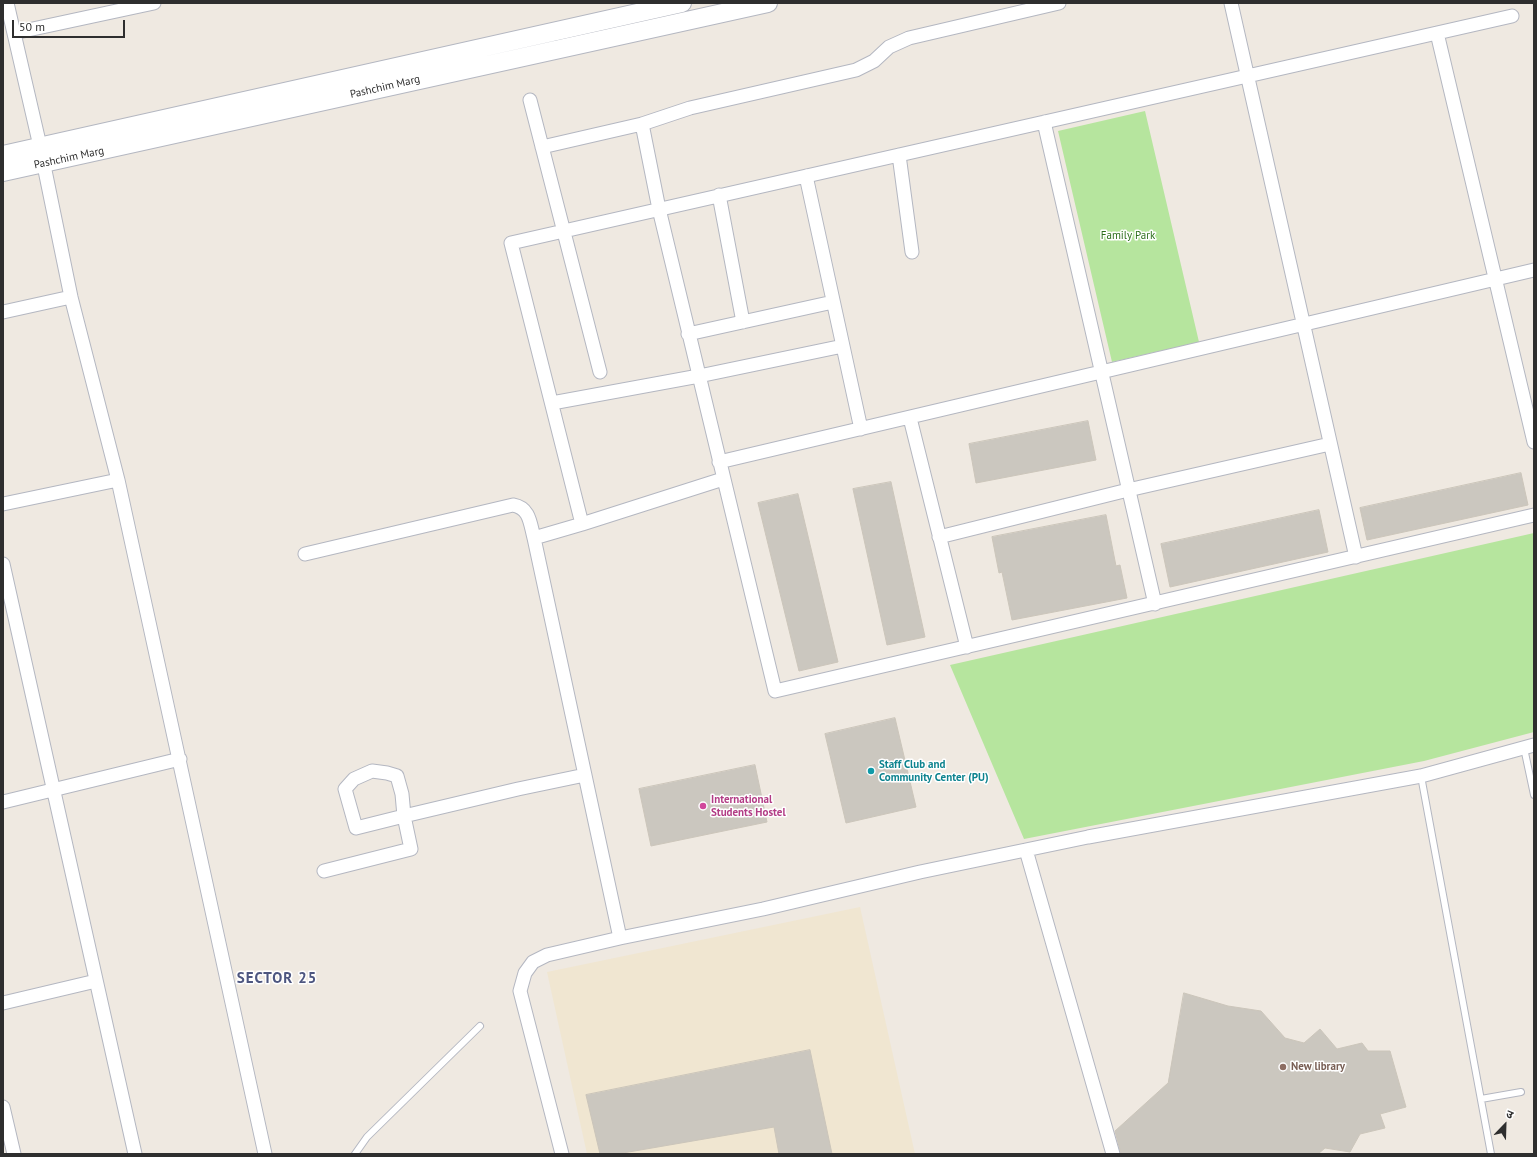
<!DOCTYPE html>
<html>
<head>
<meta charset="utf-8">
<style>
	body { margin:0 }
	#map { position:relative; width:1537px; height:1157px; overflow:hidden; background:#efe9e1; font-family:"PT Sans","Noto Sans Devanagari",sans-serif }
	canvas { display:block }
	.frame { position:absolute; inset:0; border:4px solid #2e2e2e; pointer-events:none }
	.north { position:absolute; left:1485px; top:1105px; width:40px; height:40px; -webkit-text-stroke:3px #fff; paint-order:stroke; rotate:23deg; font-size:11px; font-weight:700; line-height:16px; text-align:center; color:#2e2e2e }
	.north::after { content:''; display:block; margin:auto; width:14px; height:18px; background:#2e2e2e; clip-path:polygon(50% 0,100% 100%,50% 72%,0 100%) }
	.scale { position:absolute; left:12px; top:20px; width:113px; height:18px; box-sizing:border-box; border:2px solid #2e2e2e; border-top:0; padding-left:5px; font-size:12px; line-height:14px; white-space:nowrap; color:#2e2e2e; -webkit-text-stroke:3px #fff; paint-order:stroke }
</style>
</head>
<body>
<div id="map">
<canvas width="1537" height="1157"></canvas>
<div class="frame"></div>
<div class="north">उ</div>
<div class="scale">50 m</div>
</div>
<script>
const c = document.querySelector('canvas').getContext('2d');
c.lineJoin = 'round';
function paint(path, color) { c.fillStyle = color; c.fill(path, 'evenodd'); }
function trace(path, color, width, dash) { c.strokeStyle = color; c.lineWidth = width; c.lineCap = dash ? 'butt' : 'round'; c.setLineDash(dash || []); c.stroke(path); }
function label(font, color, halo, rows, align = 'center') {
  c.font = font + ' "PT Sans",sans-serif'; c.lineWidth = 3; c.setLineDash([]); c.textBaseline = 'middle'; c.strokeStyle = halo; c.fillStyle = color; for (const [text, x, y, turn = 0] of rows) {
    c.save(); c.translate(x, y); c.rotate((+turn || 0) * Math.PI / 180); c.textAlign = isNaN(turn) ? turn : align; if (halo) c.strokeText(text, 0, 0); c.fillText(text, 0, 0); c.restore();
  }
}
paint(new Path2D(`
	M860,907l55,247h-328l-40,-182z`), '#f0e6d1');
paint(new Path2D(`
	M1145,111l54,231 -87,20 -54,-231z
	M1534,533v199l-110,29 -400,78 -74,-174z`), '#b6e59e');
const building = new Path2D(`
	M1088,421l8,39 -120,23 -7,-39z
	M1521,473l7,32 -161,35 -7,-32z
	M891,482l34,155 -38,8 -34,-156z
	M798,494l40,168 -39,9 -41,-168z
	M1319,510l9,42 -158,35 -9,-43z
	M1106,515l10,51 4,-1 7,33 -115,22 -10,-48 -3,1 -7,-36z
	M895,718l21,89 -70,16 -21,-89z
	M755,765l12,57 -116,24 -12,-57z
	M1184,993l44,13 33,5 24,27 19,5 16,-14 17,20 25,-6 6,8h22l16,56 -26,7 5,14 -25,6 -10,18 -25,-4 -7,6h-197l-6,-23 53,-48z
	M810,1050l22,104h-53l-5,-27 -157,27h-17l-14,-59z`);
paint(building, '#cbc7bf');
trace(building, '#cbc5ba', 1);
const service = new Path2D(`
	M1524,748l10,47
	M1421,776l70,378
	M1481,1099l40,-7
	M355,1154l12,-17 113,-111`);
const minor = new Path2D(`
	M7,3l33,143 31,151 47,183 147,674
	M1231,3l125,554
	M14,33l140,-30
	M1437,33l97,409
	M530,100l70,272
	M1044,122l111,482
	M642,124l17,85 116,482 759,-176
	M542,147l100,-23 48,-16 166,-38 18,-9 15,-14 20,-9 150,-35
	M899,155l13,97
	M806,176l55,253
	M719,195l24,127
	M3,312l68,-15
	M688,334l145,-32
	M552,403l147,-27 144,-30
	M910,418l57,229
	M719,462l815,-192
	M3,504l115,-24
	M582,524l-71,-281 1001,-227
	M939,537l189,-47 202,-46
	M305,554l208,-49c17,3 17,18 21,33
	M3,564l132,590
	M372,771l15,2 10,3 5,18 2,22 -48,12 -11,-39 9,-10z
	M3,802l177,-43
	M1026,850l87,304
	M324,871l87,-22 -7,-33 114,-27 67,-14
	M620,938l-86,-400 48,-14 141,-45
	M3,1003l93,-22
	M3,1107l11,47
	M562,1154l-42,-163 5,-18 8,-11 14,-7 73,-17 143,-29 157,-37 168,-35 333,-61 113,-31`);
const secondary = new Path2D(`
	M3,155l679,-152
	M3,172l765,-169`);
trace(service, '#b4b7c1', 8);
trace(minor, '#b4b7c1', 15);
trace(secondary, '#b4b7c1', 20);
trace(service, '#fff', 6);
trace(minor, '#fff', 13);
trace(secondary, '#fff', 18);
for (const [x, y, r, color] of [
	[871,771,4,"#0f9aa8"],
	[703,806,4,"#d1479c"],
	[1283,1067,4,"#8d6e63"]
]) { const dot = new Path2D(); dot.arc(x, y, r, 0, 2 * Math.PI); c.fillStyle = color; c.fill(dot); trace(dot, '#fff', 1.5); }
label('11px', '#2e2e2e', '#fff', [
	["Pashchim Marg",385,87,-13],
	["Pashchim Marg",69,158,-12]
]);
label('11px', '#2c6e1b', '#fff', [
	["Family Park",1128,236]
]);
label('bold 11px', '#0d838f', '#fff', [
	["Staff Club and",879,765],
	["Community Center (PU)",879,778]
], 'left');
label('bold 11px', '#b23c85', '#fff', [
	["International",711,800],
	["Students Hostel",711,813]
], 'left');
label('bold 11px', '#785e54', '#fff', [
	["New library",1291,1067]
], 'left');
c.letterSpacing = '1px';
label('bold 15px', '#4d5680', '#fff', [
	["SECTOR 25",277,979]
]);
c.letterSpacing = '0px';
</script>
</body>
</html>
